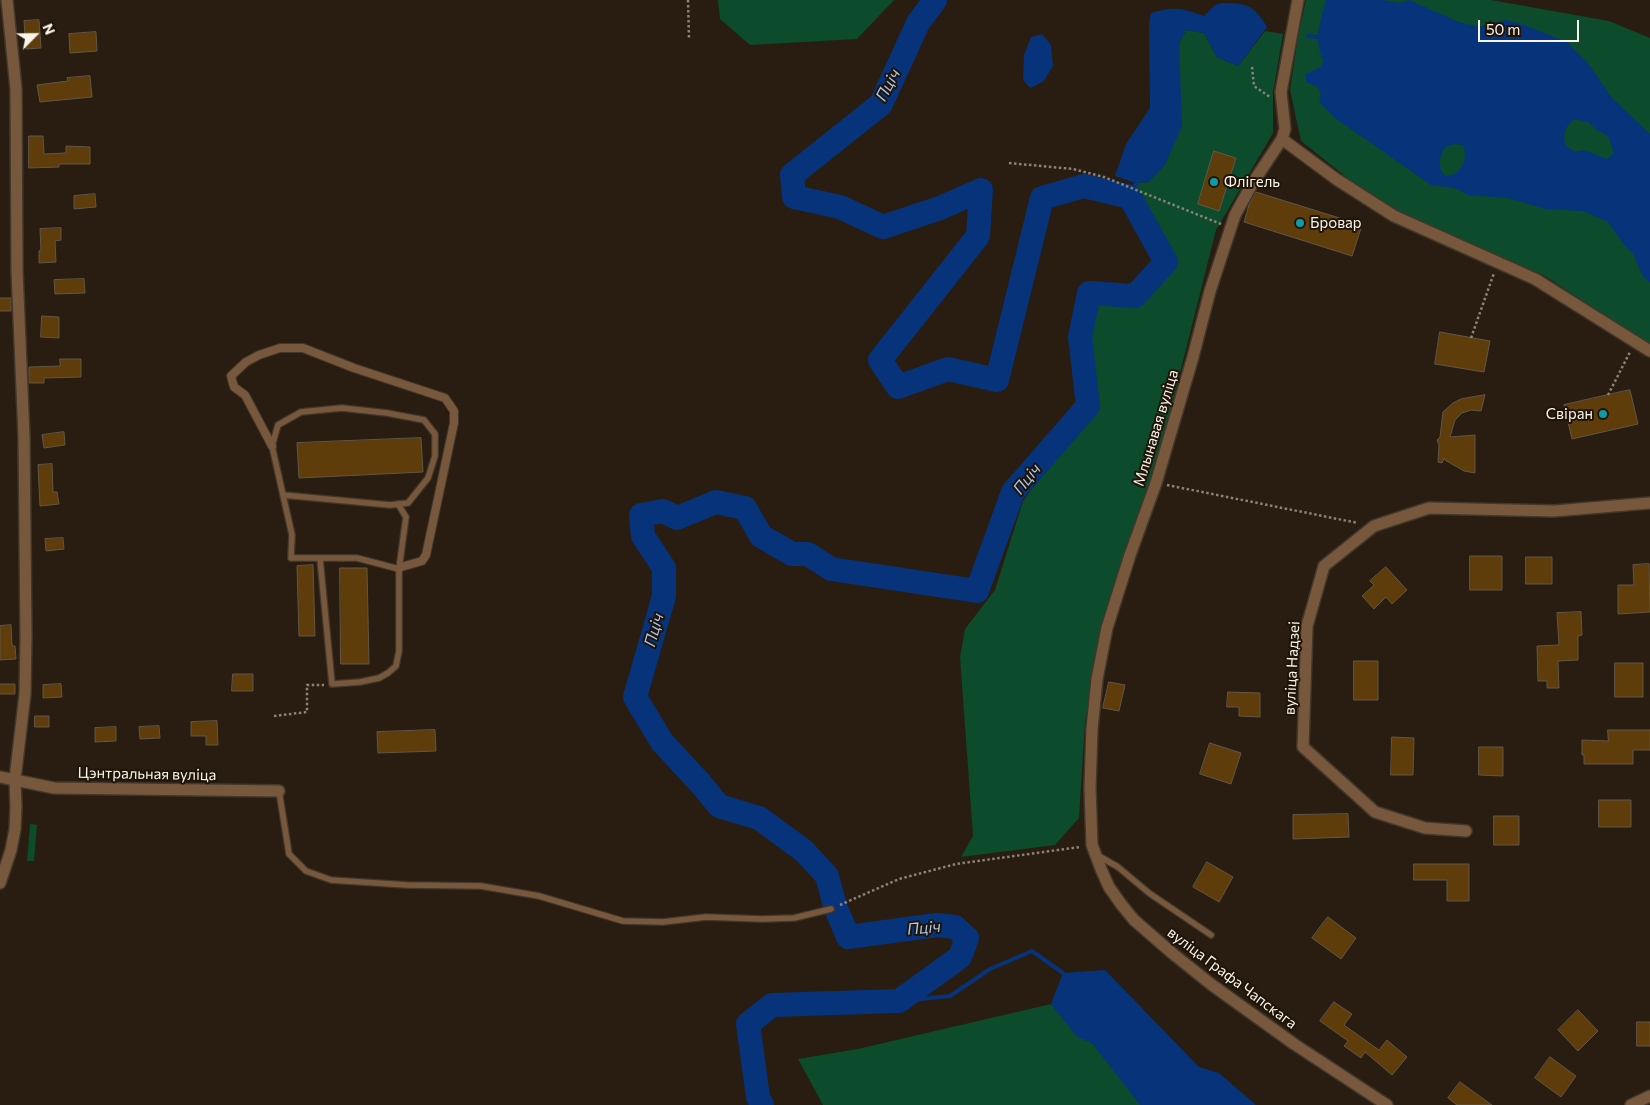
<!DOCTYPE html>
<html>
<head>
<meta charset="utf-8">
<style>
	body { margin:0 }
	#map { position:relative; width:1650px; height:1105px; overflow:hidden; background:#281d10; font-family:Commissioner,sans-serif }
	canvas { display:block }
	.north { position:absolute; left:10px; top:10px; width:50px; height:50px; -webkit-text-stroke:4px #1e1407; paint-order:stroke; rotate:67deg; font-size:14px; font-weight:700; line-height:20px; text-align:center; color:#fbf4eb }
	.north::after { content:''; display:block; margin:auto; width:18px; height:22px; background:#fbf4eb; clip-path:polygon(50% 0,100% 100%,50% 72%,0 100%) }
	.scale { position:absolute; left:1478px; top:20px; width:101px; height:22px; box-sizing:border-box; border:2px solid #fbf4eb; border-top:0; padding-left:6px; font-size:15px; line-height:18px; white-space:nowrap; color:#fbf4eb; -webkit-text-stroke:4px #1e1407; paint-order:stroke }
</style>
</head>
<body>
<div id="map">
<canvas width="1650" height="1105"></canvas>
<div class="north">N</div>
<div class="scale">50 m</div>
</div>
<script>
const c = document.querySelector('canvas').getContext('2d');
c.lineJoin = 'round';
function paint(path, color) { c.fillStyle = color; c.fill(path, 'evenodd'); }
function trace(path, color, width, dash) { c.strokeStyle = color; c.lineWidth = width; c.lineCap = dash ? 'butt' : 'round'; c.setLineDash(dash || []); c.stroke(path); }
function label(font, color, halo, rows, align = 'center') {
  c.font = font + ' Commissioner,sans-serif'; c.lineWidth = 4; c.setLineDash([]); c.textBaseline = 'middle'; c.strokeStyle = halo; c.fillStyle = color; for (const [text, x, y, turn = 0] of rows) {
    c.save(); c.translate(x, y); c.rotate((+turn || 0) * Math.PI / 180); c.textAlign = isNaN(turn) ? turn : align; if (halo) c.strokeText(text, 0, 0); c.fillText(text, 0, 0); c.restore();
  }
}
paint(new Path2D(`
	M718,0h176l-37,39 -107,6 -30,-26z
	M1306,0h185l118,21 41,17v307l-105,-69 -146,-64 -49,-32 -49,-39 -11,-51 8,-54z
	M1186,30l18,3 13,24 21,9 27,-35 18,3 -10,58v41l-57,97 -63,250 -50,142 -18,100 -6,96 -24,27 -94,12 12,-21 -13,-179 5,-28 30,-39 28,-89 69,-94 -9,-69 9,-41 42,5 35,-40 -34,-62 3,-5 -2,-12 13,-1 30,-139z
	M30,824l7,1 -3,36h-7z
	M1051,1004l41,39 57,62h-326l-25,-46 60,-10z`), '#0c4b2b');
paint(new Path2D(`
	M1326,0h57l16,3 10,-3 50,22 20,5 27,-7 18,5 43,17 23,24 22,32 38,36v149l-7,-7 -11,-24 -7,-6 -17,-24 -25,-11 -38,-2 -37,-11 -40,-3 -13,-7 -24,-3 -96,-67 -16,-16 2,-8 -3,-7 -12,-5v-8l14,-7 4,-5c-11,-25 -4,-37 2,-62zM1574,119l14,3 9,8 11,6 6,17 -7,6 -23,-9 -9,2 -9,-6c-4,-12 -1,-19 8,-27zM1455,144l8,1c6,13 -2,31 -18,31 -7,-7 -7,-23 2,-30 2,-1 5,-1 8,-2z
	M1222,3c25,0 32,2 45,24l-29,39 -21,-9 -13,-24 -18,-3 -7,13 3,83 -17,39 -16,17 -13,1 -21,-7 11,-32 24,-36 -1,-83 2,-12c23,-7 31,-5 53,3l11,-11z
	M1042,34l9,11 2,21 -10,16 -13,6 -7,-8 1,-25 7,-18z
	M1105,970l94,97 20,6 37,32h-116l-48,-62 -15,-6 -26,-33 12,-31z`), '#07337a');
trace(new Path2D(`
	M1308,36l9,1
	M1130,197l8,-18
	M899,1001l51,-5 40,-27 42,-18 31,22`), '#07337a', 4);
trace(new Path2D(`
	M762,1105l-4,-8 -10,-73 24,-19 127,-4 61,-44 7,-19 -12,-11 -18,-2 -89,12 -13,-31 -8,-30 -23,-25 -45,-33 -40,-12 -18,-22 -39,-42 -27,-45 29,-101v-28l-21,-32 -2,-21 22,-4 14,7 39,-16 29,6 16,28 31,18h16l23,15 146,22 36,-99 75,-86 -8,-69 9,-44 46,3 31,-34 -36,-65 -46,-11 -42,12 -45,182 -49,-11 -50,18 -18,-27 98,-124 3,-46 -41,18 -57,19 -43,-20 -46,-10 -2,-22 89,-71 37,-81 17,-23`), '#07337a', 24);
const building = new Path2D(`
	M39,20l2,28 -15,1 -2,-28z
	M96,32l1,19 -27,2 -1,-19z
	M90,76l2,21 -52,5 -3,-17 31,-4 -1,-3z
	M29,136h14l1,18 22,-1v-7l24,1v17h-31v3l-30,1z
	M1214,151l22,7 -17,53 -21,-7z
	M1256,192l106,33 -10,31 -108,-34 5,-17z
	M95,194l1,13 -22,2v-13z
	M61,228v12l-6,1 1,21 -17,1v-12l2,-1 -1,-21z
	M84,279l1,14 -30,1 -1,-14z
	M0,298h11v13h-11z
	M42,316l17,1v21l-18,-1z
	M1440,332l50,9 -6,31 -49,-8z
	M60,359h21v18l-37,1v5h-15v-16l31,-1z
	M1630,390l8,34 -66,15 -8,-34z
	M1485,395l-4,16 -10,-1 -9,3 -7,7 -5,17 25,-2v38l-11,-2 -19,-11 -1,-2 -2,5 -4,-1 1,-17 -2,-5 3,-3 3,-25 10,-9 8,-4z
	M64,432l1,13 -21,3 -2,-13z
	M421,438l2,34 -124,6 -2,-35z
	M52,464l1,28h4l2,12 -19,2 -2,-41z
	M63,538l1,11 -18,2 -1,-12z
	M1470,556h32v34h-32z
	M1526,557h26v27h-26z
	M1649,564l1,48 -32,2v-29h16l-1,-20z
	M313,565l2,71h-16l-2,-70z
	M1386,567l21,23 -15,14 -6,-7 -12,12 -12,-13 12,-11 -4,-4z
	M340,568h27l2,96h-28z
	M1581,612l1,23 -4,1v24l-20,1 1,27h-12v-7h-9l-1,-35 22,-1 -2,-32z
	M11,625l1,21h3l1,13 -16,1v-34z
	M1354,661h24v39h-24z
	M1615,663h28v34h-28z
	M233,674h20v17h-21z
	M1109,682l16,3 -6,26 -16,-3z
	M0,684h15v10h-15z
	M61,684l1,13 -19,1v-13z
	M1228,692l32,1v24l-21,-1v-9h-12z
	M35,716h14v11h-14z
	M217,721l1,24h-12v-9h-15v-14z
	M159,726l1,12 -20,1 -1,-12z
	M116,727v14l-21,1v-14z
	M435,730l1,21 -58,2 -1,-21z
	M1608,730h42v20h-17v14h-49v-9h-2v-15l26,1z
	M1392,737l22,1 -1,37h-22z
	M1210,743l31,10 -10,31 -31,-10z
	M1479,747h24v29l-24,-1z
	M1599,800h32v27h-32z
	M1348,814l1,23 -56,2v-24z
	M1494,816h25v29h-25z
	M1207,862l26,15 -14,25 -26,-15z
	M1414,864h55v37h-22v-21h-33z
	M1328,917l28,21 -15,21 -29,-21z
	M1334,1002l18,12 -8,11 35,25 8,-10 20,17 -15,18 -27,-23 -4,6 -17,-12 4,-5 -28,-20z
	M1578,1010l20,21 -20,20 -20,-21z
	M1637,1022h13v24h-13z
	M1550,1057l26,19 -15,21 -26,-19z
	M1460,1082l32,23h-35l-9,-7z`);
paint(building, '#5e3d0a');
trace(building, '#625648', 1);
const service = new Path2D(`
	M283,495l107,10 18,-2 20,-25 7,-22v-22l-11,-14 -37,-7 -45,-5 -41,4 -23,13 -6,21 20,89 -1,23h66l42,11
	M320,559l12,125 28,-2 19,-4 9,-5 8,-7 3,-15v-82l7,-52 -8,-13
	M279,791l10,63 17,17 25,9 76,5 74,1 58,10 84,25 40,1 43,-5 56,2 32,-1 37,-9
	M1097,855l21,12 31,26 62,42`);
const pedestrian = new Path2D(`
	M272,446l-27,-51 -11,-8 -3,-11 15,-14 13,-7 21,-7h23l51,20 91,30 9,13v12l-28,132 -4,6 -21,6 -2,2`);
const minor = new Path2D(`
	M1298,0l-17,92 4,37 -3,10 -30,45 -17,31 -25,76 -17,66 -37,126 -26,72 -23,73 -10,51 -5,50 -2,59 2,57 9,24 8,18 12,17 13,16 38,33 40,32 82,59 93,61
	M1282,139l54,40 58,37 141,63 115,72
	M0,777l54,11 225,3
	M1466,831l-41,-3 -50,-16 -72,-65 4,-121 17,-60 50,-40 55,-18 125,3 96,-8
	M0,883l11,-33 4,-21 1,-22 -1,-28 10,-85 1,-58 -2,-199 -7,-167 -1,-181 -9,-89
	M1631,1105l19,-9`);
trace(service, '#41372a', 8);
trace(pedestrian, '#41372a', 10);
trace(minor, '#41372a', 14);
trace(new Path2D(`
	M688,0l1,39
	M1252,67l2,19 16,11
	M1009,163l64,6 31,8 117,47
	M1471,338l23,-65
	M1608,395l22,-43
	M1167,485l191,38
	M274,716l33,-4v-27h17
	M840,905l59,-26 57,-15 124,-17`), '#8c8277', 2.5, [2.5, 2.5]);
trace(service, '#78583d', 5.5);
trace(pedestrian, '#78583d', 8);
trace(minor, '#78583d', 11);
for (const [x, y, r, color] of [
	[1214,182,5,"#0f9aa8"],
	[1300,223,5,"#0f9aa8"],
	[1603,414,5,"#0f9aa8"]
]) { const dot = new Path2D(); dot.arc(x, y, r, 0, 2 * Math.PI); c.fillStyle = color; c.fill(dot); trace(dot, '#1e1407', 2); }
label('15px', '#fbf4eb', '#1e1407', [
	["Флігель",1224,182],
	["Бровар",1310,223],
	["Свіран",1593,414,"right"]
], 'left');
label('15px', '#fbf4eb', '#1e1407', [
	["Млынавая вуліца",1156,428,-73],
	["вуліца Надзеі",1292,668,-87],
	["Цэнтральная вуліца",147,774,1],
	["вуліца Графа Чапскага",1232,978,37]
]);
label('italic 16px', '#acc5ed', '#1e1407', [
	["Пціч",888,85,-62],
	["Пціч",1027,479,-52],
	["Пціч",654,630,-74],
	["Пціч",924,928,-5]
]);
</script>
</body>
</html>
